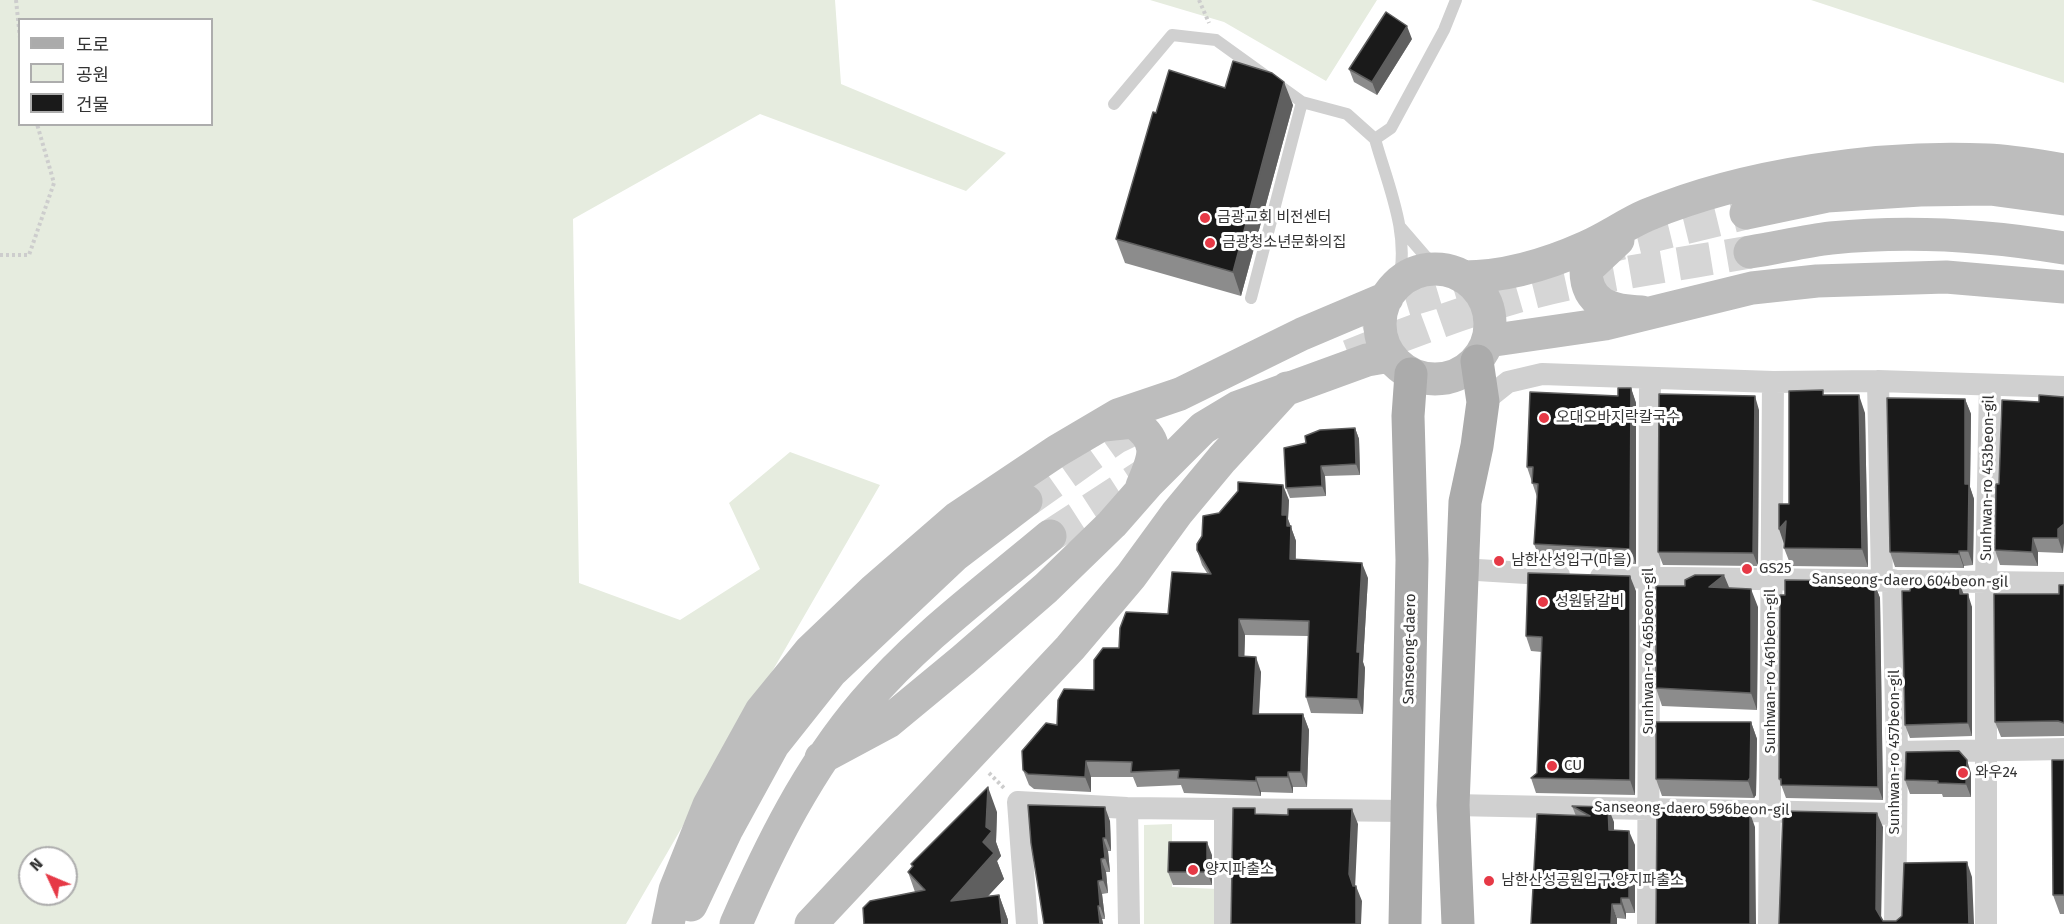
<!DOCTYPE html>
<html>
<head>
<meta charset="utf-8">
<style>
	body { margin:0 }
	#map { position:relative; width:2064px; height:924px; overflow:hidden; background:#fff; font-family:"Fira Sans","Noto Sans KR",sans-serif }
	canvas { display:block }
	.legend { position:absolute; left:18px; top:18px; width:195px; height:108px; box-sizing:border-box; background:#fff; border:2px solid #adadad; margin:0; padding:8px 10px; list-style:none; font-size:18px; color:#333 }
	.legend li { display:flex; align-items:center; gap:12px; height:30px }
	.legend b { width:30px; border:2px solid #adadad }
	.north { position:absolute; left:18px; top:846px; width:60px; height:60px; box-sizing:border-box; background:#fff; border:2px solid #adadad; border-radius:50%; rotate:314deg; font-size:16px; font-weight:700; line-height:24px; text-align:center; color:#333 }
	.north::after { content:''; display:block; margin:auto; width:21px; height:27px; background:#e63946; clip-path:polygon(50% 0,100% 100%,50% 72%,0 100%) }
</style>
</head>
<body>
<div id="map">
<canvas width="2064" height="924"></canvas>
<ul class="legend">
<li><b style="height:8px;background:#ababab"></b>도로</li>
<li><b style="height:16px;background:#e6ecdf"></b>공원</li>
<li><b style="height:16px;background:#1a1a1a"></b>건물</li>
</ul>
<div class="north">N</div>
</div>
<script>
const c = document.querySelector('canvas').getContext('2d');
c.lineJoin = 'round';
function paint(path, color) { c.fillStyle = color; c.fill(path, 'evenodd'); }
function trace(path, color, width, dash) { c.strokeStyle = color; c.lineWidth = width; c.lineCap = dash ? 'butt' : 'round'; c.setLineDash(dash || []); c.stroke(path); }
function label(font, color, halo, rows, align = 'center') {
  c.font = font + ' "Fira Sans","Noto Sans KR",sans-serif'; c.lineWidth = 6; c.setLineDash([]); c.textBaseline = 'middle'; c.strokeStyle = halo; c.fillStyle = color; for (const [text, x, y, turn = 0] of rows) {
    c.save(); c.translate(x, y); c.rotate((+turn || 0) * Math.PI / 180); c.textAlign = isNaN(turn) ? turn : align; if (halo) c.strokeText(text, 0, 0); c.fillText(text, 0, 0); c.restore();
  }
}
paint(new Path2D(`
	M0,0h835l6,84 165,69 -40,38 -206,-77 -187,105 6,364 101,37 80,-51 -31,-66 61,-51 90,33 -254,439h-626zM20,20h192v104h-192zM30,858h36v36h-36z
	M1150,0h227l-51,81 -102,-59z
	M1811,0h253v83z
	M1172,824v63l46,2 1,35h-75v-99z`), '#e6ecdf');
trace(new Path2D(`
	M1590,251l156,-38
	M1359,315l134,-40
	M1349,356c58,-23 117,-45 177,-62 73,-19 149,-29 224,-42
	M1026,501l89,-63 35,-17
	M1050,536l105,-68`), '#d6d6d6', 33, [33, 16]);
trace(new Path2D(`
	M16,0l4,38
	M1199,0l10,23
	M0,255h29l25,-72 -17,-59
	M989,773l16,16`), '#cdcdcd', 4, [3, 3]);
trace(new Path2D(`
	M1114,104l58,-69 44,5 86,62 45,12 28,25
	M1401,228l25,29 29,16
	M1398,284c13,-49 -10,-98 -23,-145l16,-11 53,-98 12,-30
	M1251,298l51,-196`), '#d0d0d0', 12);
trace(new Path2D(`
	M1878,381l4,199
	M1483,402l25,-20 34,-8 231,8 105,-1 186,6
	M1461,569l98,6
	M1601,577l463,6
	M1893,580l4,172 -2,172
	M1897,752l167,-3
	M1453,805l442,9
	M1127,808l2,116
	M1225,809v115
	M1027,924l-9,-122 109,6 279,3
	M1648,924l2,-545
	M1769,924l4,-542
	M1986,924v-341l4,-197`), '#d0d0d0', 22);
trace(new Path2D(`
	M1746,213l81,-17 93,-6 70,-1 74,10
	M1618,240l-32,30c0,35 26,41 56,42
	M1750,252c27,-4 54,-11 81,-14 78,-8 156,-3 233,10
	M1380 324a55 55 0 1 1 110 0a55 55 0 1 1-110 0Z
	M1463,277c42,0 85,-13 123,-30 21,-9 40,-23 61,-32 98,-41 234,-60 340,-55 26,1 52,6 77,10
	M1488,341l117,-17 147,-36 65,-7 129,-4 118,10
	M1104,425l29,-3c29,20 21,36 9,64
	M821,758l67,-36 75,-62 83,-72 66,-64 36,-41 55,-55 35,-21 129,-47 23,-4
	M691,905l36,-76 46,-84 58,-73 123,-116 72,-55
	M668,924l7,-34 34,-85 52,-94 49,-60 64,-61 83,-72 100,-67 61,-36 62,-21 122,-60 85,-36
	M736,924c34,-78 72,-155 128,-221 53,-63 123,-114 186,-167
	M811,924l259,-276 61,-72 46,-63 45,-54 65,-71`), '#bdbdbd', 33);
trace(new Path2D(`
	M1405,924l7,-364 -4,-144 3,-42
	M1458,924l-5,-119 12,-303 12,-56 6,-44 -6,-41`), '#ababab', 33);
paint(new Path2D(`
	M1412,39l-35,56 -23,-13 -5,-13z
	M1225,88l68,17 -52,191 -116,-33 -9,-24 40,-126z
	M1631,388l5,15v161l-96,-5 -6,-15 3,-47 -10,-30 91,-71z
	M1824,395l41,18 3,154 -77,-1 -7,-18 5,-44z
	M1965,399l6,15 -1,73 4,12 -1,66 -9,1v2l-69,-1 -5,-15z
	M1759,410l-1,156 -95,-1 -5,-13z
	M1355,428l4,11 1,36 -35,1 1,20 -36,2 -4,-10 20,-45z
	M1999,484l64,59v10l-25,-1v14l-38,-1 -5,-15z
	M1289,500l-1,19 8,22v18l72,19 -5,84 2,6 -2,46 -52,-1 -5,-16 2,-61 -63,-1 -1,22 17,15 -2,42h44l6,16 -2,57h-14v6l-32,-1v4l-77,-3 -3,-8 -44,2 -4,-10h-42v15l-57,-3 -5,-4 -6,-15 34,-45 37,-35 25,-42 49,-34 39,-41 -5,-8 -5,-15 22,-37z
	M1875,585l5,13 3,202 -97,-2 -7,-19 6,-184z
	M2064,585v151l-63,1 -6,-15 64,-128z
	M1636,591l-1,204 -99,-2 -5,-15 6,-5 5,-121 -11,-1 -5,-15z
	M1963,594l9,13v129l-62,2 -5,-13z
	M1758,607l-1,103 -95,-4 -6,-18z
	M1751,722l6,17 -1,56 -2,3 -92,-2 -6,-17z
	M2064,760v154h-4l-7,-19z
	M1971,773v24h-28l-1,-3h-32l-5,-14z
	M1572,806l42,16v8l21,15v68h-9v6l-9,-1z
	M997,812l-1,30 5,14 -4,5 7,18 -16,17 11,-1 9,25 -93,-28 -7,-20 4,-5 -1,-3z
	M1110,821l1,30h-3l2,21h-4l2,21 -6,1 3,25h-3l1,5h-59z
	M1212,855v30h-39l-5,-13z`), '#8c8c8c');
paint(new Path2D(`
	M1407,26l5,13 -35,56 -5,-13z
	M1284,82l9,23 -52,191 -8,-24z
	M1631,388l5,15v161l-6,-15z
	M1859,395l6,18 3,154 -6,-18z
	M1755,396l4,14 -1,156 -5,-13z
	M1965,399l6,15 -1,73 4,12 -1,66 -5,-14 -3,-67z
	M1355,428l4,11 1,36 -4,-11z
	M1321,466l4,10 1,20 -4,-10z
	M1283,485l6,15 -1,19 8,22 -1,33 -5,-15 -8,-44z
	M1786,521l-1,26 -6,-18z
	M2064,524v19l-1,10 -5,-15v-9z
	M2033,538l5,14v14l-6,-14z
	M1959,551l5,15v2l-5,-14z
	M1362,563l6,15 -5,84 2,6 -2,46 -5,-15 -1,-47z
	M1724,575l7,17 -22,-5z
	M1630,576l6,15 -1,204 -5,-15z
	M1959,582l5,13 -4,-1z
	M1875,585l5,13 3,202 -5,-13z
	M1751,589l7,18 -1,103 -6,-17z
	M1968,594l4,13v129l-4,-13z
	M1239,619l6,16 -1,37 -5,-16z
	M1256,657l5,15 -3,57 -5,-15z
	M1303,714l6,16 -2,57 -6,-15z
	M1751,722l6,17 -1,56 -2,3 -6,-17z
	M1967,760l4,13v24l-5,-13z
	M1086,761l5,16v15l-6,-15z
	M1288,772l5,15v6l-5,-16z
	M1256,777l5,15v4l-5,-15z
	M988,787l9,25 -1,30 5,14 -4,5 7,18 -42,45 -11,-23 35,-74z
	M1105,807l5,14 1,30 -5,-13z
	M1608,807l6,15v23l-5,-15z
	M1352,809l6,15 -3,65 1,-3 6,15 -1,23h-5l-3,-38 -4,-12z
	M1750,813l5,14 1,97h-6z
	M1877,813l6,14 -2,97 -5,-15z
	M1629,831l6,14v68l-6,-15z
	M1103,838l5,13 2,21 -5,-14z
	M1207,842l5,13v30l-5,-13z
	M1101,859l5,13 2,21 -5,-13z
	M1967,862l5,15 2,47h-5z
	M1098,881l4,13 3,25 -5,-13z
	M999,895l9,25v4h-6z
	M1621,898l5,15v6l-5,-15z
	M1612,904l5,14v6h-6z
	M1098,906l4,13 1,5h-3z`), '#5f5f5f');
const building = new Path2D(`
	M1386,12l21,14 -35,56 -23,-13z
	M1233,61l39,12 12,9 -51,190 -117,-33 37,-127 3,1 13,-43 56,18z
	M1618,388h13l-1,161 -96,-5 4,-60 -6,-1 1,-16h-6l3,-75 88,4z
	M1823,390v5h36l3,154 -78,-1 2,-27 -7,8v-25h10v-113z
	M1659,394l96,2 -2,157 -95,-1z
	M2039,395l25,2v127l-6,5v9h-25l-1,14 -37,-2 1,-66h3l3,-84 37,2z
	M1887,398l78,1v85h4l-1,67h-9v3l-69,-2z
	M1355,428l1,36 -35,2 1,20 -36,2 -2,-40 22,-5 -1,-7 15,-6z
	M1238,482l45,3 -1,30h5v11h4l-1,33 72,4 -5,89h3l-2,47 -52,-2 3,-76 -70,-2v37l17,1 -3,57h50l-2,58h-13v5h-32v4l-78,-3 1,-8 -48,2 1,-10 -46,-1 -1,16 -57,-3 -5,-4 -1,-19 24,-28 11,2 1,-25 6,-11 30,1v-30l9,-12h16l1,-20 6,-16 42,2 4,-42 39,2 -14,-24v-6l5,-8 1,-20 16,-3 19,-22z
	M1528,573l102,3v204l-99,-2 6,-5 5,-136 -16,-1z
	M1695,575h29l-15,12 42,2v104l-95,-5v-102h29v-6z
	M1785,580l87,1 3,4 3,202 -97,-2v-6h-2l1,-184h5z
	M1911,582h48l1,12h8v129l-63,2 -3,-134h8z
	M2059,585h5v138l-6,-2 -63,1 -1,-128h65z
	M1656,722h95l-1,56 -2,3 -92,-2z
	M1959,751l8,9 -1,24 -28,-1v-2l-33,-1 1,-28z
	M2052,760h12v135h-11z
	M988,787l-2,40 6,4 -9,11 11,11 -43,48 48,-6 3,29h-138l-1,-16 7,-7 55,-11 -17,-18 5,-6 -2,-2z
	M1028,805l77,2 1,31h-3l2,20 -4,1 2,21 -5,1 2,25h-2l2,18h-56l-13,-81z
	M1572,806l36,1 1,23 20,1v67h-8v6h-9l-1,20h-80l6,-110 53,2z
	M1233,808h22v6l33,1v-6h64l-3,65 4,12h3v38h-125z
	M1657,808l93,5v111h-94z
	M1783,811l94,2 -1,96 7,12h13l6,-5 2,-53 63,-1 2,62h-190z
	M1169,842h38v30h-39z`);
paint(building, '#1a1a1a');
trace(building, '#5f5f5f', 1.5);
for (const [x, y, r, color] of [
	[1205,218,6,"#e63946"],
	[1210,243,6,"#e63946"],
	[1544,418,6,"#e63946"],
	[1499,561,6,"#e63946"],
	[1747,569,6,"#e63946"],
	[1543,602,6,"#e63946"],
	[1552,766,6,"#e63946"],
	[1963,773,6,"#e63946"],
	[1193,870,6,"#e63946"],
	[1489,881,6,"#e63946"]
]) { const dot = new Path2D(); dot.arc(x, y, r, 0, 2 * Math.PI); c.fillStyle = color; c.fill(dot); trace(dot, '#fff', 2); }
label('15px', '#333', '#fff', [
	["금광교회 비전센터",1217,218],
	["금광청소년문화의집",1222,243],
	["오대오바지락칼국수",1556,418],
	["남한산성입구(마을)",1511,561],
	["GS25",1759,569],
	["성원닭갈비",1555,602],
	["CU",1564,766],
	["와우24",1975,773],
	["양지파출소",1205,870],
	["남한산성공원입구.양지파출소",1501,881]
], 'left');
label('15px', '#333', '#fff', [
	["Sunhwan-ro 453beon-gil",1988,478,-89],
	["Sanseong-daero 604beon-gil",1910,581,1],
	["Sanseong-daero",1410,649,-89],
	["Sunhwan-ro 465beon-gil",1649,651,-90],
	["Sunhwan-ro 461beon-gil",1771,671,-90],
	["Sunhwan-ro 457beon-gil",1895,752,-90],
	["Sanseong-daero 596beon-gil",1692,809,1]
]);
</script>
</body>
</html>
